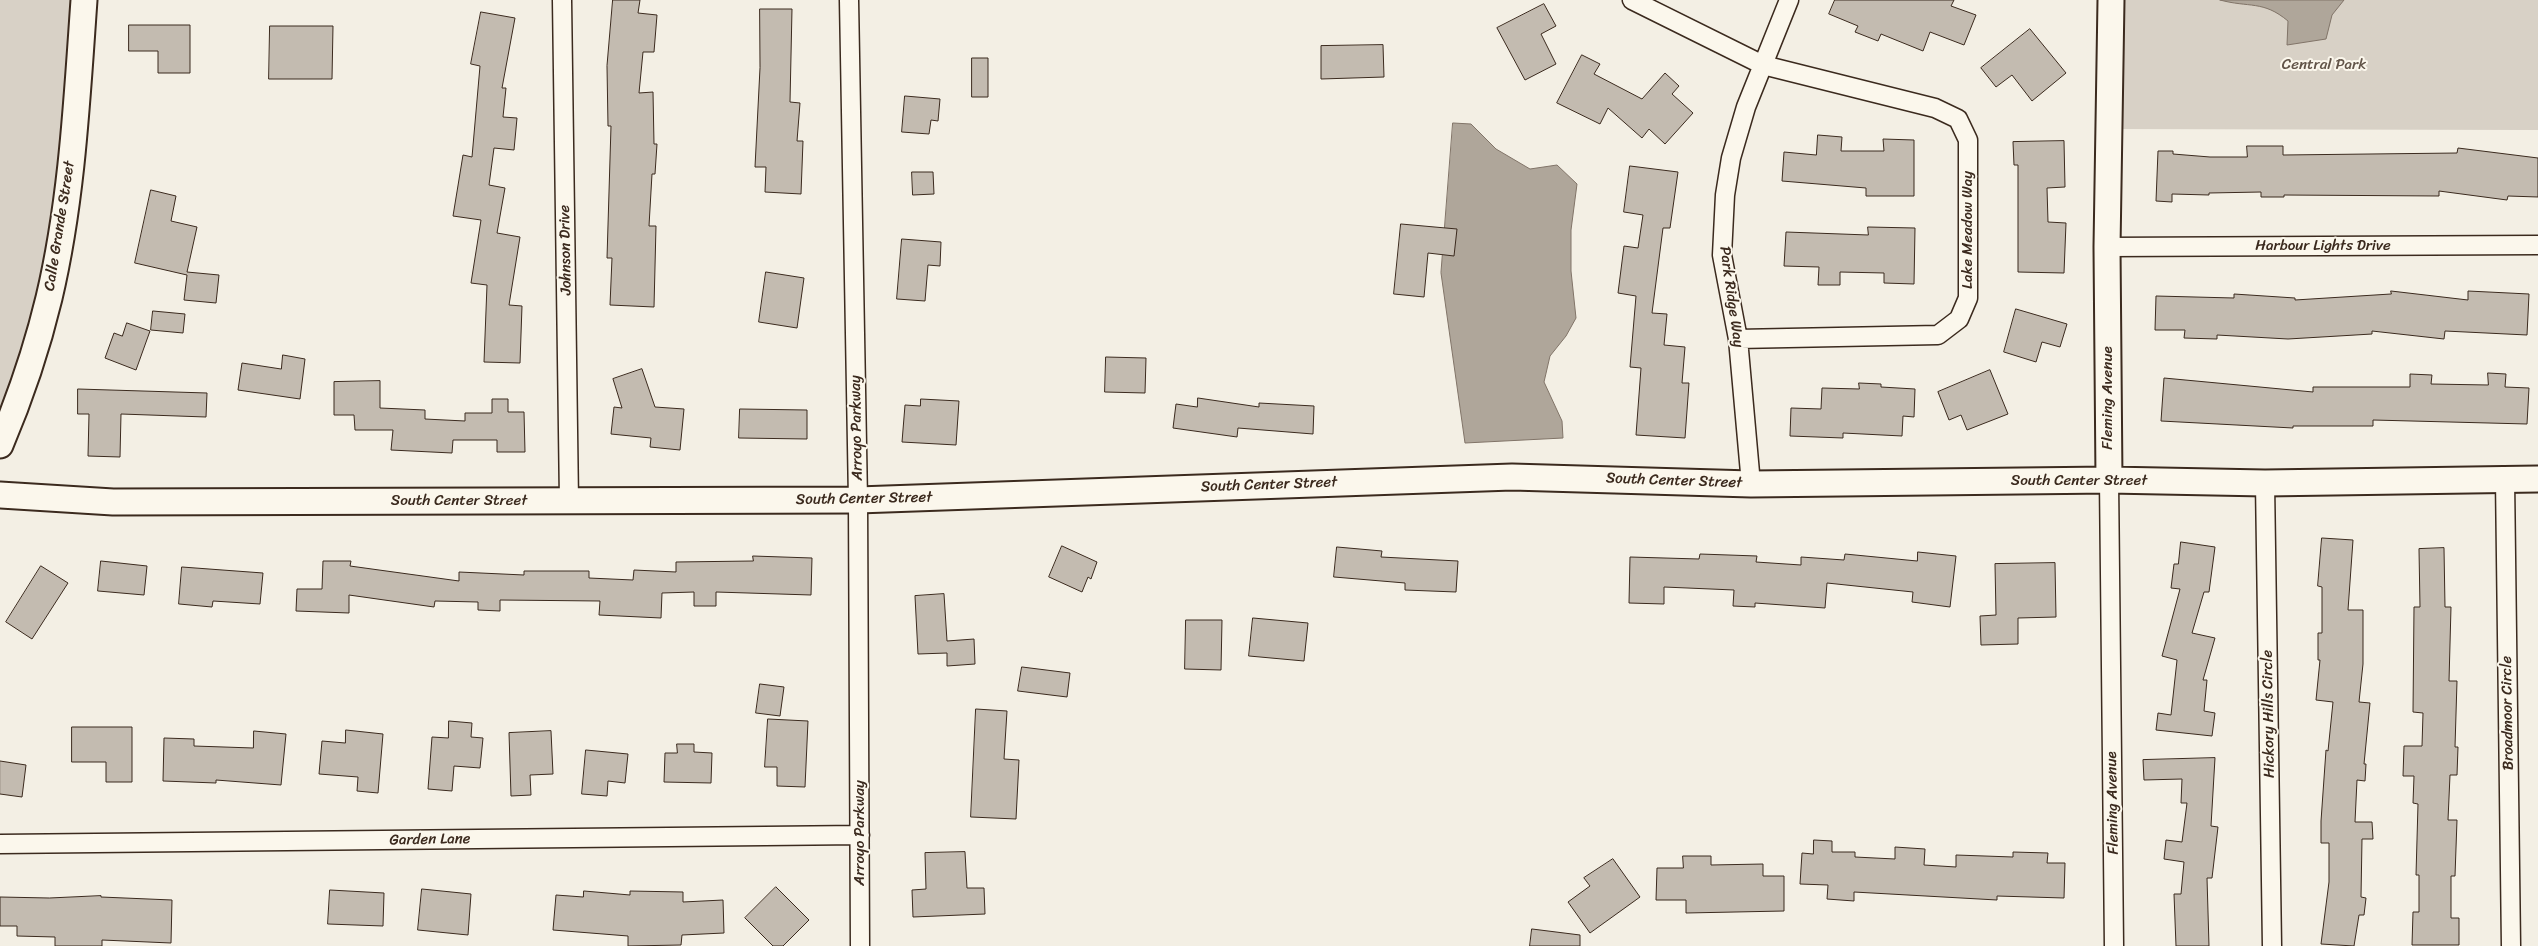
<!DOCTYPE html>
<html>
<head>
<meta charset="utf-8">
<style>
	body { margin:0 }
	canvas { display:block; background:#f3efe4 }
</style>
</head>
<body>
<canvas width="2538" height="946"></canvas>
<script>
const c = document.querySelector('canvas').getContext('2d');
c.lineJoin = 'round';
function paint(path, color) { c.fillStyle = color; c.fill(path, 'evenodd'); }
function trace(path, color, width, dash) { c.strokeStyle = color; c.lineWidth = width; c.lineCap = dash ? 'butt' : 'round'; c.setLineDash(dash || []); c.stroke(path); }
function label(font, color, halo, rows, align = 'center') {
  c.font = font + ' Sriracha,sans-serif'; c.lineWidth = 4; c.setLineDash([]); c.textBaseline = 'middle'; c.strokeStyle = halo; c.fillStyle = color; for (const [text, x, y, turn = 0] of rows) {
    c.save(); c.translate(x, y); c.rotate((+turn || 0) * Math.PI / 180); c.textAlign = isNaN(turn) ? turn : align; if (halo) c.strokeText(text, 0, 0); c.fillText(text, 0, 0); c.restore();
  }
}
paint(new Path2D(`
	M0,0h85l-36,297 -49,139z
	M2111,0h427v130l-429,-1z`), '#d8d1c6');
const water = new Path2D(`
	M2220,0h124l-12,15 -6,24 -39,6 1,-24c-25,-21 -39,-13 -68,-21z
	M1453,123l18,1 25,25 34,20 27,-4 20,19 -6,46v41l5,47 -10,18 -16,20 -6,26 18,39 1,17 -98,5 -24,-170z`);
paint(water, '#afa69a');
trace(water, '#817468', 1);
const building = new Path2D(`
	M613,0h27l-2,13 19,2 -3,37h-11l-4,41 14,-1 1,52h3l-2,30h-3l-3,52h7l-2,81 -44,-2 2,-47h-5l4,-132h-3l-1,-60z
	M1835,0h119l-3,6 25,9 -12,30 -34,-13 -7,19 -42,-17 -3,7 -23,-9 3,-6 -29,-12z
	M1544,4l12,22 -15,8 15,30 -31,16 -28,-52z
	M760,9h32l-2,93 10,1 -3,38h6l-2,53 -36,-2 1,-25h-11l5,-99z
	M481,12l34,6 -13,70h4l-3,29 14,1 -3,32 -20,-2 -5,37 16,3 -8,45 23,4 -11,68 13,1 -2,57 -36,-1 3,-77 -16,-2 10,-63 -28,-4 10,-61 9,2 8,-91 -9,-2z
	M129,25h61v48h-32v-22h-29z
	M270,26h63l-1,53h-63z
	M2030,29l36,44 -34,28 -20,-26 -16,12 -15,-19z
	M1383,45l1,32 -63,2v-33z
	M1582,55l18,9 -6,10 48,25 23,-26 14,13 -7,8 21,19 -28,31 -16,-15 -7,9 -34,-30 -8,16 -43,-21z
	M972,58h16v39h-16z
	M905,96l35,3 -2,22 -7,-1 -2,14 -27,-2z
	M1818,135l24,2 -1,14h43l-1,-12 31,1v56h-48v-8l-84,-7 2,-29 32,3z
	M2064,141l1,46 -18,1 1,34 18,1 -2,50 -46,-1v-107h-4l-1,-23z
	M2247,146h36v9l174,-2 1,-5 80,10v39l-30,-1 -1,4 -68,-9v5l-155,-1v2h-23v-5l-52,1v2l-37,-1v8l-16,-1 2,-50h15v3l37,3h37z
	M1630,166l48,6 -8,56h-7l-11,85 15,1 -3,31 21,2 -3,36h7l-4,55 -49,-3 5,-67 -11,-1 6,-71 -18,-3 6,-47 14,2 5,-33 -19,-3z
	M912,172h21l1,22 -21,1z
	M151,190l25,6 -5,25 26,6 -10,45 32,3 -3,28 -32,-3 3,-25 -52,-12z
	M1401,224l56,5 -3,27 -26,-3 -4,44 -30,-3z
	M1868,227l47,1 -1,56 -30,-1v-10l-44,-1v13h-22l1,-18 -35,-1 2,-34 82,3z
	M902,239l39,3 -1,24 -12,-1 -3,36 -28,-2z
	M766,272l38,6 -7,50 -38,-6z
	M2391,291l77,9v-9l61,3 -2,41 -82,-4 -1,8 -72,-8v3l-84,5 -71,-4v4l-33,-1 1,-8h-30l1,-34 78,2v-4l61,4v2l96,-6z
	M2016,309l51,15 -7,23 -18,-5 -6,20 -32,-10z
	M153,311l32,3 -2,19 -32,-3z
	M127,323l23,8 -14,39 -31,-12 9,-25 8,3z
	M283,355l22,4 -5,40 -62,-9 4,-27 39,6z
	M1106,357l40,1 -1,35 -40,-1z
	M642,369l13,38 29,2 -4,41 -30,-3 1,-9 -40,-4 3,-27 8,1 -9,-29z
	M1990,370l18,44 -41,16 -6,-15 -12,5 -11,-28z
	M2488,373l18,1 -1,13 24,1 -2,36 -154,-4v6h-80v2l-132,-7 3,-43 149,14v-5h97v-13l22,1 -1,9 57,1z
	M380,381v27l45,2v9l40,2v-8h27v-14h16v13h16l1,40h-28v-12h-44l-1,13 -61,-3 2,-20h-38l-1,-15h-20v-33z
	M1859,383l22,1v3l34,2 -1,28 -11,-1 -1,20 -59,-3v5l-53,-2 1,-28 30,1 1,-21 37,1z
	M78,389l129,4 -1,24 -85,-3 -1,43 -32,-1 1,-42h-11z
	M1198,398l61,9v-4l55,3 -1,28 -75,-6 -1,9 -64,-9 3,-24 21,3z
	M921,399l38,2 -3,44 -54,-3 3,-37 15,1z
	M740,409l67,1v29l-68,-1z
	M2322,538l31,2 -5,70h15v54l-4,38 11,1 -6,61h2l-1,17 -8,-1 -2,42h17l1,17h-11l-1,58 5,1 -2,17h-5l-5,31 -33,-2 8,-62v-39h-8v-22l5,-71 2,1 5,-49 -17,-2 4,-40h-2v-27h4v-46l-4,-1z
	M2181,542l34,5 -6,45h-5l-12,41 23,5 -12,42h4l-3,31 11,2 -3,23 -56,-6 2,-17 13,2 6,-55 -15,-4 18,-67 -9,-1 3,-24h4z
	M1062,546l35,16 -6,17 -3,-2 -6,15 -33,-15z
	M1337,547l45,4 -1,6 77,4 -2,31 -51,-2v-7l-71,-6z
	M2444,548l1,59h6l-2,74h8l-2,66h3l-1,28h-7l-2,45h9l-2,56h-4v42h8v27h-47l1,-33h6v-37h-3l2,-71 -5,-1 1,-27h-11l1,-30h18l1,-33 -10,-1 1,-105h6l-1,-58z
	M1918,552l38,4 -6,51 -38,-5 1,-10 -86,-9 -2,25 -70,-5v4l-22,-1 1,-16 -70,-3v17l-35,-1 1,-46 69,2 1,-5 57,2 -1,6 45,3v-8l43,3 1,-6 72,7z
	M753,556l59,2 -1,37 -95,-3v14h-22v-14l-32,1 -1,25 -62,-3 1,-14 -100,-1v11l-22,-1v-8l-43,-1 -1,6 -85,-12v18l-53,-2 1,-22h25l1,-28h28l-1,5 109,15v-9l65,3v-4h65v7l44,2 1,-10 42,2v-10l77,-1z
	M101,561l46,5 -3,29 -46,-4z
	M2055,563l1,54 -38,1v26l-37,1 -1,-29 16,-1 -1,-51z
	M41,566l27,17 -36,56 -26,-17z
	M182,567l81,6 -3,31 -47,-3 -1,6 -33,-3z
	M944,594l3,47 27,-2 1,25 -28,2v-13l-29,1 -3,-58z
	M1253,618l55,5 -4,38 -55,-5z
	M1186,620h36l-1,50 -36,-1z
	M1022,667l48,6 -3,24 -49,-6z
	M760,684l24,3 -4,29 -24,-3z
	M976,709l31,2 -3,48 15,1 -3,59 -45,-2z
	M768,719l40,2 -3,66 -28,-1v-19h-12z
	M449,721l23,2 -1,14 12,1 -3,30 -26,-2 -2,25 -24,-2 4,-52 16,1z
	M72,727h60v55h-26v-20h-34z
	M346,730l37,4 -5,59 -21,-2 1,-14 -39,-3 3,-33 23,2z
	M254,731l32,3 -5,51 -65,-5v3l-53,-2 1,-43 30,1v7l59,2z
	M551,731l2,43 -23,1 1,20 -20,1 -2,-63z
	M677,744h17v8l18,1 -1,30 -47,-1 1,-29h12z
	M586,750l42,4 -3,29 -17,-2 -1,15 -25,-2z
	M2215,758l-4,68 7,1 -6,51h-5l2,68h-33l-2,-52h7l3,-32 -20,-3 2,-19 16,2 5,-39h-6l1,-24 -38,1 -1,-20z
	M0,761l26,4 -4,32 -22,-3z
	M1814,840l18,1v11h23v5l40,2v-12l30,2 -1,16 32,2v-12l57,2v-5l35,1 -1,10h18l-1,35 -67,-2v4l-143,-8v9l-27,-2 1,-14 -28,-1 2,-31 11,1z
	M965,852l2,36h17l1,26 -72,3 -1,-27 14,-1 -1,-36z
	M1683,856h28v9l52,-1v12h21v35l-98,2v-13h-30l1,-32h26z
	M1613,859l27,38 -50,36 -22,-31 22,-16 -6,-8z
	M776,887l33,33 -26,26h-10l-28,-28z
	M422,889l49,5 -3,41 -50,-5z
	M330,890l54,3 -1,33 -55,-2z
	M584,891l46,4v-4l53,1v10l40,-2 1,33 -42,2 -1,10 -53,1v-10l-75,-6 3,-35 27,2z
	M101,896v1l71,3 -1,43 -69,-3v6h-47v-9l-38,-1v-10h-17v-29l49,1z
	M1532,929l48,6v11h-50z`);
paint(building, '#c3bbb0');
trace(building, '#3b2a1e', 1);
const street = new Path2D(`
	M562,0l7,501
	M849,0l9,500 2,446
	M1632,0l131,65 172,43 23,11 10,21v158l-9,21 -21,16 -200,4
	M2107,247l431,-2
	M2505,479l6,467
	M2109,480l5,466
	M2265,483l7,463
	M1751,484l-13,-145 -16,-84 3,-60 6,-37 15,-51 43,-107
	M0,844l860,-9`);
const secondary = new Path2D(`
	M0,445c20,-47 37,-97 49,-147 23,-97 28,-199 35,-298
	M2109,480l-2,-233 4,-247
	M0,495l113,7 745,-2 654,-23 239,7 358,-4 156,3 273,-4`);
trace(street, '#3b2a1e', 21);
trace(secondary, '#3b2a1e', 29);
trace(street, '#fbf7ec', 18);
trace(secondary, '#fbf7ec', 25);
label('15px', '#625448', '#fbf7ec', [
	["Central Park",2324,65]
]);
label('15px', '#3b2a1e', '#fbf7ec', [
	["Calle Grande Street",60,226,-81],
	["Lake Meadow Way",1968,230,-90],
	["Harbour Lights Drive",2323,246],
	["Johnson Drive",566,250,-91],
	["Park Ridge Way",1731,297,82],
	["Fleming Avenue",2108,398,-90],
	["Arroyo Parkway",857,428,-91],
	["South Center Street",1674,481,2],
	["South Center Street",2079,481],
	["South Center Street",1269,485,-2],
	["South Center Street",864,499,-1],
	["South Center Street",459,501],
	["Broadmoor Circle",2508,713,-91],
	["Hickory Hills Circle",2269,714,-91],
	["Fleming Avenue",2113,803,-91],
	["Arroyo Parkway",860,833,-90],
	["Garden Lane",430,840,-1]
]);
</script>
</body>
</html>
